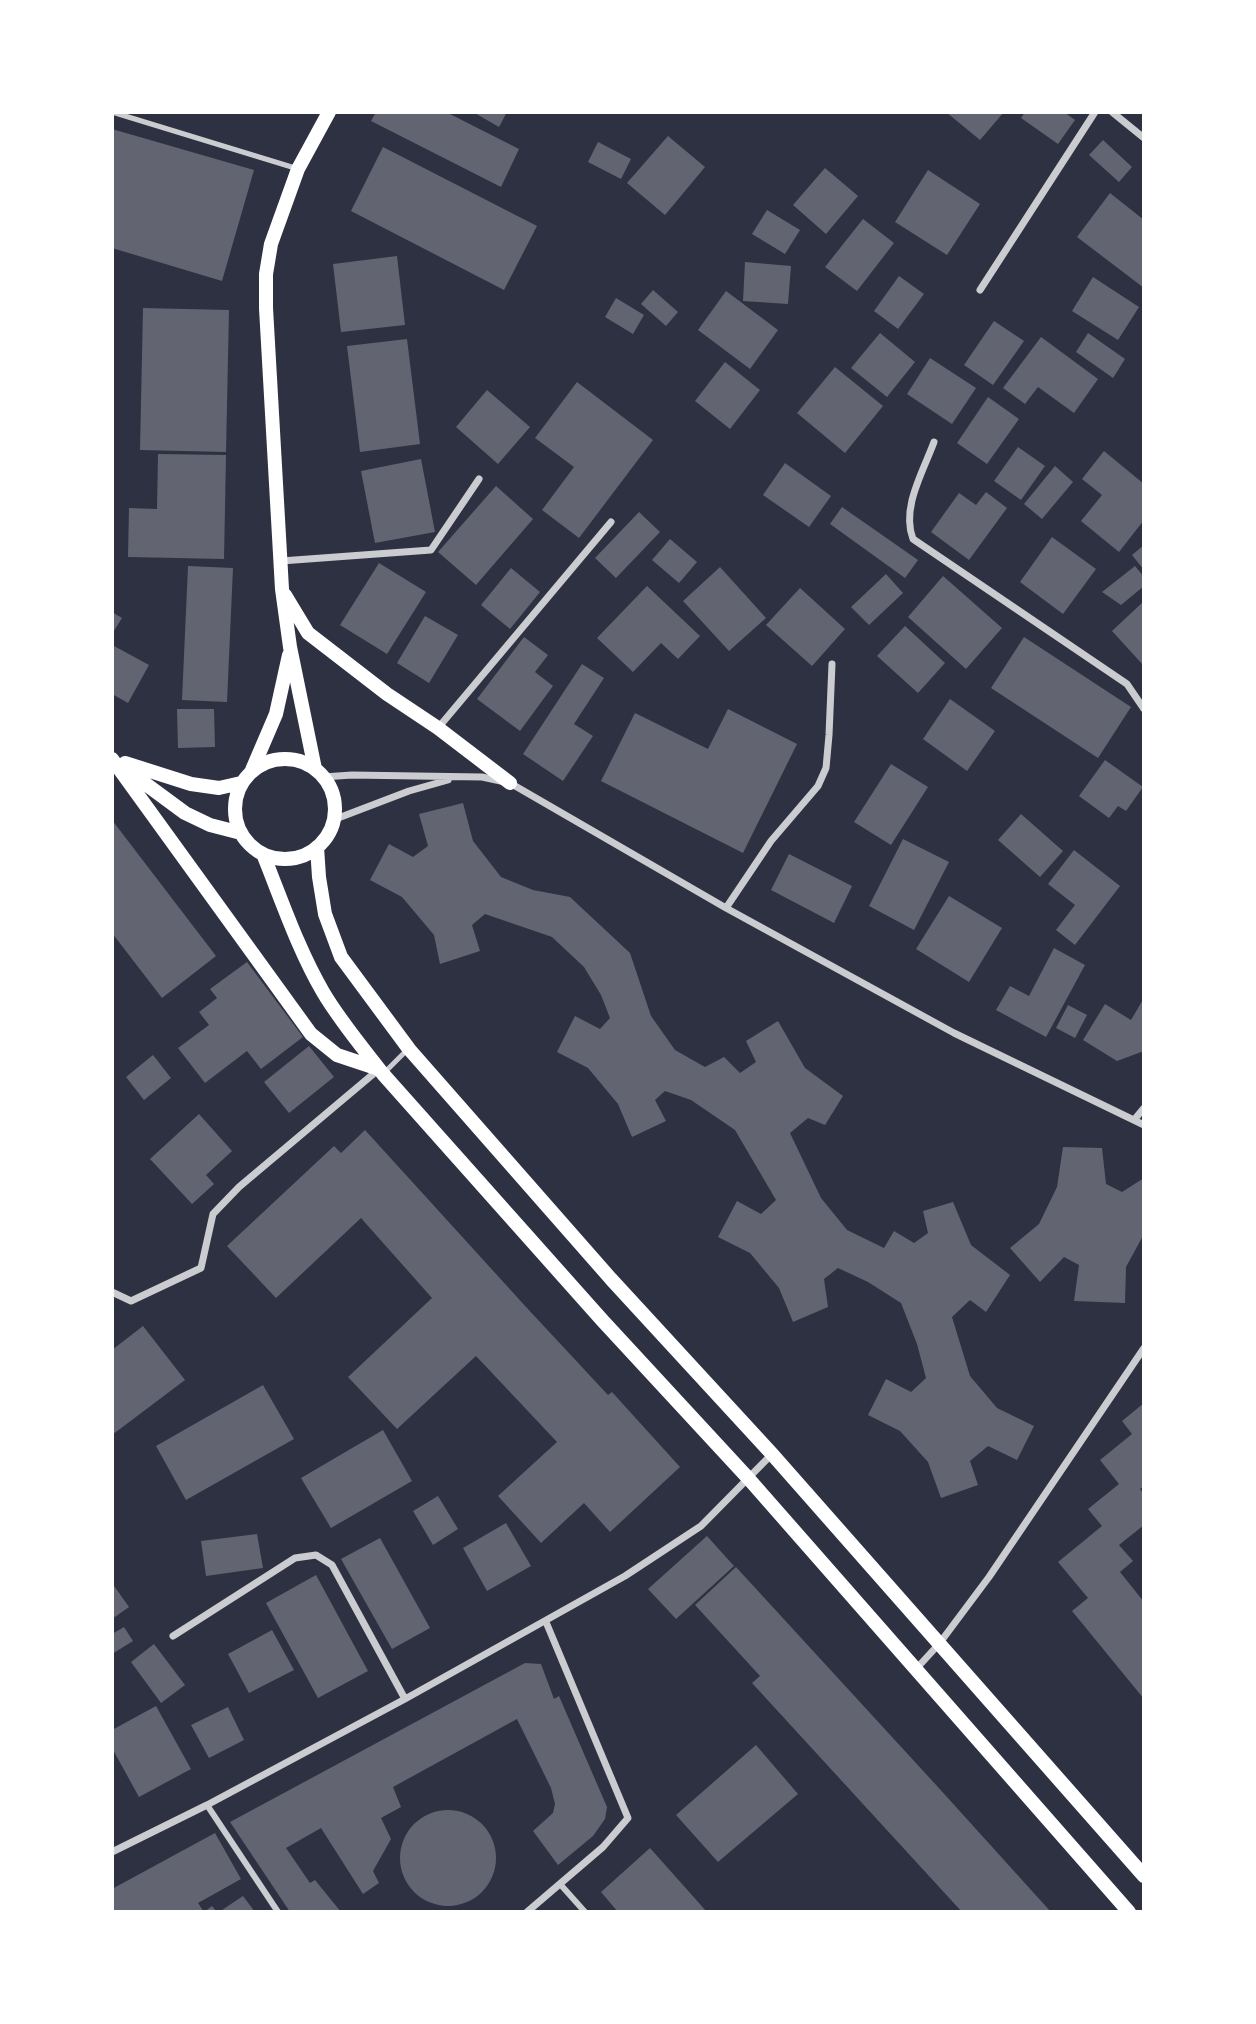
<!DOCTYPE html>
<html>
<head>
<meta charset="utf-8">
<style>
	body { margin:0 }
	#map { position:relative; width:1256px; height:2024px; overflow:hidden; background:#2d3142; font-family:"Exo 2",sans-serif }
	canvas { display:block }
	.frame { position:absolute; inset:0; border:114px solid #fff; pointer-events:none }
</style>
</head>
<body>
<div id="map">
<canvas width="1256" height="2024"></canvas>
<div class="frame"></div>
</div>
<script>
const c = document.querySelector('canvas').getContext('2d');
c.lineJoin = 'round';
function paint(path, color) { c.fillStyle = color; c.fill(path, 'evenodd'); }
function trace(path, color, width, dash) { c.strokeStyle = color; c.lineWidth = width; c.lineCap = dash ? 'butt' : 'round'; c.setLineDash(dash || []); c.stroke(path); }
paint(new Path2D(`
	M376,112h70l73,37 -18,38 -130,-66z
	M473,112h34l-8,15z
	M946,112h58l-24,28z
	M1025,112h39l11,8 -17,24 -37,-26z
	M112,129l142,41 -32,111 -110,-33z
	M668,136l37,31 -40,48 -38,-32z
	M1103,140l29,27 -13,15 -30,-27z
	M598,142l33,17 -10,20 -33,-17z
	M383,147l154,79 -33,64 -153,-79z
	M825,168l33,28 -32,38 -33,-29z
	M928,170l52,34 -33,51 -52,-33z
	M1110,193l34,27v68l-67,-51z
	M767,210l33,20 -15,24 -33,-20z
	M863,219l31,24 -37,48 -32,-24z
	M397,256l8,69 -64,7 -8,-68z
	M745,262l46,4 -3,38 -45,-3z
	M899,276l25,18 -26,35 -24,-18z
	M1093,277l46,30 -21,33 -46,-29z
	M653,290l25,22 -12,14 -25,-22z
	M726,291l52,39 -28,39 -52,-39z
	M616,298l28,17 -11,19 -28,-17z
	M143,308l86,2 -3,142 -86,-2z
	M994,321l30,20 -31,44 -29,-20z
	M880,333l35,29 -28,35 -36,-29z
	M1088,333l37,26 -12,19 -37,-26z
	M1041,337l57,42 -24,34 -36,-26 -13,17 -22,-16z
	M407,339l13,105 -60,8 -13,-106z
	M930,358l46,30 -24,36 -45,-30z
	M725,362l35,28 -30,39 -35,-28z
	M835,367l48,39 -38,47 -48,-40z
	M577,382l76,58 -74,98 -37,-28 32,-43 -39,-29z
	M487,390l43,37 -32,37 -42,-37z
	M988,397l31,22 -32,45 -30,-21z
	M1018,447l27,19 -24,34 -27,-19z
	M1104,451l40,33v36l-25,32 -38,-31 21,-26 -20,-16z
	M158,454l68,1 -2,104 -96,-2 1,-49 28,1z
	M421,459l14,73 -60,11 -14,-72z
	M785,463l46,33 -22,31 -46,-32z
	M1055,466l18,16 -31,37 -18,-15z
	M496,486l37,33 -57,66 -38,-33z
	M986,492l21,16 -38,52 -38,-28 28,-39 17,12z
	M842,507l76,53 -13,18 -75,-54z
	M639,512l21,20 -44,46 -21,-20z
	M1052,537l44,32 -33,45 -43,-32z
	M670,539l27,23 -18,21 -27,-23z
	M1144,545v25l-12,-15z
	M379,563l47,29 -39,62 -47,-29z
	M188,566l45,2 -6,134 -45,-2z
	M1135,566l9,11v9l-23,19 -19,-13z
	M720,567l46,51 -37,33 -46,-50z
	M511,568l29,24 -30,37 -29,-24z
	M886,574l17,19 -34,32 -18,-18z
	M943,576l59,52 -36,41 -58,-52z
	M647,586l53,50 -22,23 -17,-16 -28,29 -36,-34z
	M800,588l45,41 -33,37 -46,-41z
	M1144,601v65l-32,-35z
	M112,612l10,6 -10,16z
	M425,616l33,19 -29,48 -32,-20z
	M905,626l40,37 -27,30 -41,-37z
	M524,637l24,18 -13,17 18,14 -33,45 -43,-32z
	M1024,637l107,70 -33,51 -107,-70z
	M114,646l35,19 -21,38 -16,-9v-45z
	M582,664l22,14 -30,46 19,12 -30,45 -40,-27z
	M950,699l45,32 -28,40 -44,-32z
	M177,709h37l1,38 -37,1z
	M728,709l69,35 -54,109 -142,-72 34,-68 73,36z
	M1105,760l38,27 -17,24 -8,-5 -9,12 -30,-22z
	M891,764l37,23 -37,58 -37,-23z
	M463,803l10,38 28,36 32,13 37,7 60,56 21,63 24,34 30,17 19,-10 16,16 16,-11 -10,-21 32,-20 27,47 38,28 -18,29 -17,-7 -18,15 31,65 26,32 37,18 10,-17 20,12 14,-10 -5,-22 30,-9 18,43 39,30 -24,37 -16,-12 -18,17 18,59 27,32 37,18 -17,34 -29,-14 -18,15 8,24 -37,13 -13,-36 -28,-31 -32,-16 18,-36 25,13 15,-14 -9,-34 -16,-41 -33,-21 -30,-14 -14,11 4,28 -35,15 -14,-34 -29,-35 -32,-16 19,-36 24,13 15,-14 -41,-70 -44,-30 -26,-9 -10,9 11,21 -34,16 -14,-33 -30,-36 -31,-16 18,-36 25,13 10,-11 -9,-23 -17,-28 -32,-30 -67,-23 -13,11 8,26 -40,13 -6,-29 -32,-38 -32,-17 19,-36 24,13 15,-11 -9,-32z
	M1021,814l42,37 -23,26 -42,-37z
	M112,820l104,136 -54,42 -50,-65z
	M903,839l46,23 -35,68 -45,-24z
	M1074,850l46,36 -45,59 -19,-15 19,-25 -27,-21z
	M789,854l63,32 -18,37 -63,-33z
	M949,896l53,32 -33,54 -53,-33z
	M1054,948l31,17 -39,72 -50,-27 14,-24 19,10z
	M247,962l56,75 -42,32 -14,-18 -42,32 -27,-35 31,-23 -10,-13 18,-14 -7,-9z
	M1144,998v53l-27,10 -34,-21 22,-36 26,16z
	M1068,1005l19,10 -12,23 -19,-10z
	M309,1046l25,31 -45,36 -25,-31z
	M153,1055l18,23 -27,22 -18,-23z
	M199,1114l33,37 -26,24 8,9 -22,20 -42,-45z
	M365,1130l162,178 81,87 4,-3 68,75 -70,65 -26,-29 -43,40 -43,-47 59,-54 -81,-86 -79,73 -49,-52 84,-79 -71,-80 -85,80 -49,-52 107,-100 7,7z
	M1063,1147l39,1 4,36 16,8 22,-14v56l-18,33 -1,36 -51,-2 5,-36 -15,-8 -24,25 -30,-34 29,-24 18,-37z
	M143,1326l42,54 -73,55v-85z
	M263,1385l31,54 -108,61 -30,-54z
	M1144,1403v83l-4,3 4,5v31l-25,20 14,16 -13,11 24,30v97l-72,-88 16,-13 -30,-36 44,-36 -14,-17 31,-25 -19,-24 32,-26 -10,-13z
	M383,1430l29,51 -81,47 -30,-50z
	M438,1496l20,33 -25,16 -20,-34z
	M506,1523l25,43 -44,25 -24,-43z
	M257,1534l6,34 -57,8 -5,-35z
	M707,1536l27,30 -58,53 -28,-30z
	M380,1538l50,90 -38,21 -51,-90z
	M736,1567l201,219 114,126h-89l-210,-229 8,-7 -65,-71z
	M316,1575l52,96 -50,27 -52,-95z
	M112,1583l17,24 -17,12z
	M124,1627l9,14 -21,13v-20z
	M272,1630l22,40 -45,23 -21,-39z
	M154,1644l31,41 -24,18 -30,-41z
	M525,1663l16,1 13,35 5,-3 48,111 -2,12 -12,17 -35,29 -25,-34 20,-18 2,-9 -4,-16 -34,-69 -124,68 8,20 -20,11 10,21 -18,32 6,12 -16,11 -42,-66 -35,20 24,35 5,-3 26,32h-51l-60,-90z
	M156,1706l35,63 -52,28 -27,-49v-18z
	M228,1707l16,33 -35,18 -18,-33z
	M756,1745l42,49 -80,68 -42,-47z
	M400 1858a48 48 0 1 1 96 0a48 48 0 1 1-96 0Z
	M215,1833l26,46 -43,24 6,9 8,-6 5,6h-105v-23z
	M650,1848l57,64h-89l-17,-20z
	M243,1896l12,16h-36z`), '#626471');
trace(new Path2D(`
	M112,112l183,56
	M383,1074l25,-25`), '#caccd0', 5);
trace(new Path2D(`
	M207,1805l71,107
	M560,1884l25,28`), '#caccd0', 6);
trace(new Path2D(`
	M1112,112l32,26
	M980,290l115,-178
	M934,442c-11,30 -33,66 -21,97l214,145 17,25
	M281,561l150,-11 48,-71
	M438,728l173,-206
	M323,777l29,-2 130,2 28,6 216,125 228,125 190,92
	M333,820l76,-29 39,-11
	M726,908l45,-67 47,-55 8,-18 3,-33 3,-71
	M1134,1120l10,-12
	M112,1292l19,9 70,-33 12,-54 26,-27 139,-117
	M173,1636l122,-78 21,-3 16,10 73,134
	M916,1669l23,-25 50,-67 155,-229
	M112,1852l95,-47 198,-106 220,-123 76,-50 71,-72
	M527,1912l76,-65 25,-29 -82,-196`), '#caccd0', 7);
trace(new Path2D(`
	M285,595l23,38 79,61 51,34 72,55
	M112,759l199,275 26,21 42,14
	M235 809a50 50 0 1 1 100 0a50 50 0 1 1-100 0Z
	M125,763l66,21 28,4 22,-5
	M124,768l61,45 25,12 31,8
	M315,769l-25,-122 -8,-58 -16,-281v-34l5,-30 27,-75 31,-57
	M252,770l24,-56 13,-59
	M317,847l2,30 6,37 16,43 68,92 202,230 161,175 372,422
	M263,854c19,47 35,95 60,138 17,29 40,56 60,82l219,246 146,158 381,434`), '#fff', 14);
</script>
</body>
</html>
